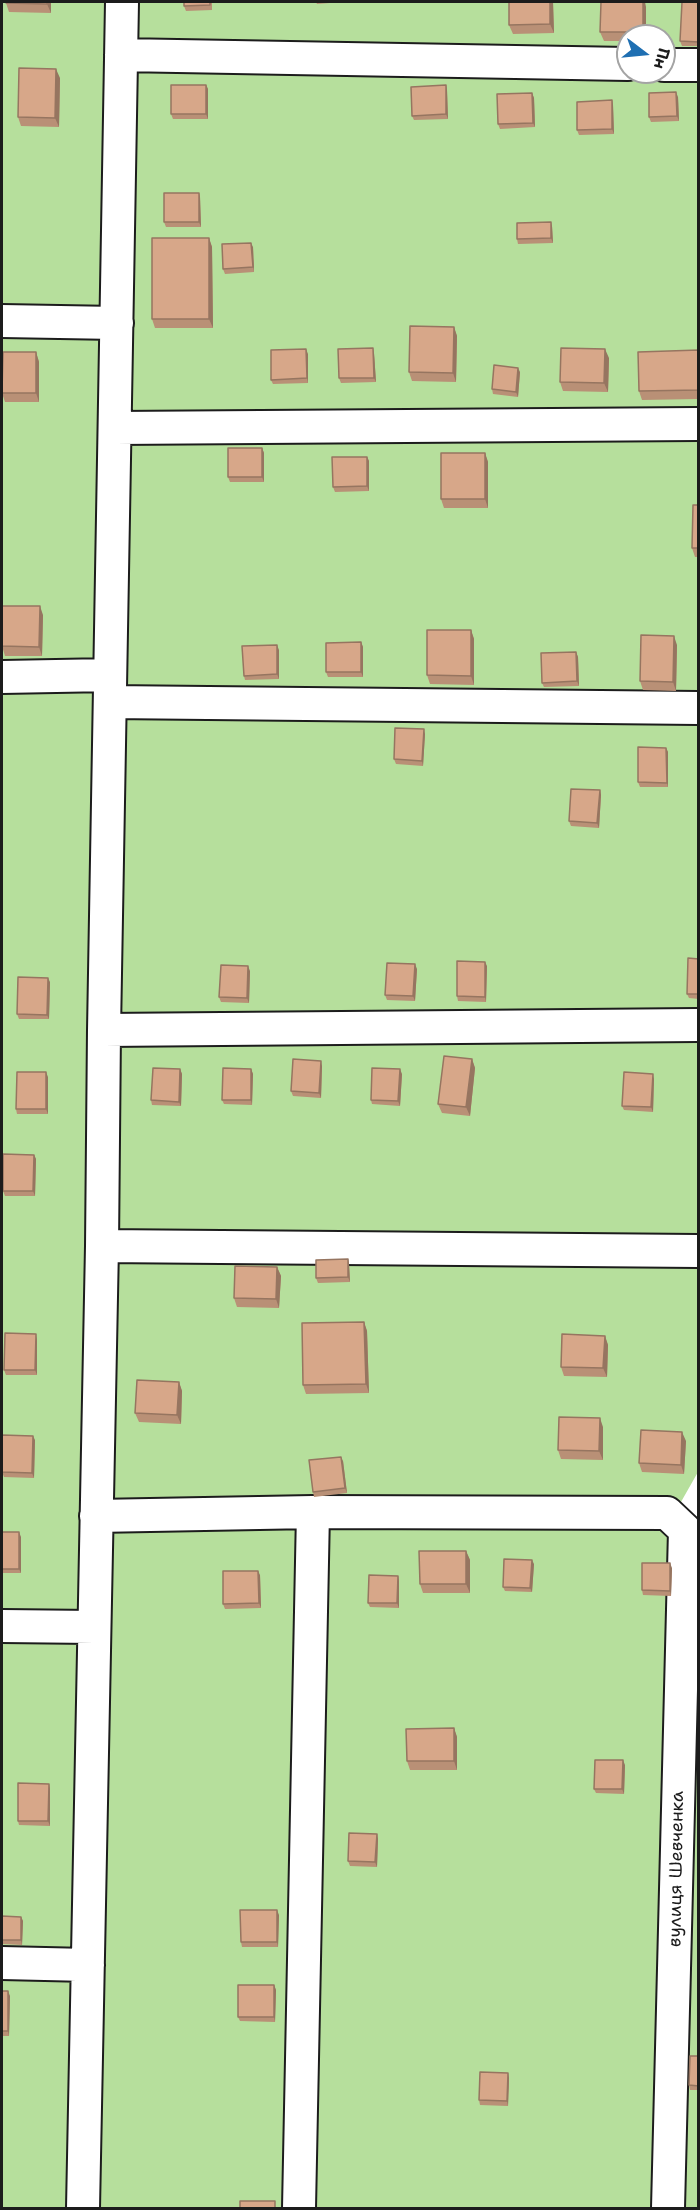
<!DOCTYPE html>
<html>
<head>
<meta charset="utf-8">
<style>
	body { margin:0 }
	#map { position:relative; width:700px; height:2210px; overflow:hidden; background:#fff; font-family:"Shantell Sans",sans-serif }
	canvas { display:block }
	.frame { position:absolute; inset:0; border:3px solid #1c1c1c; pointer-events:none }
	.north { position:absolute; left:616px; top:24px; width:60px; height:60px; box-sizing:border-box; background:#fff; border:2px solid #a4a4a4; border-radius:50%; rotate:106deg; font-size:16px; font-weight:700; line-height:24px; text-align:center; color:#1c1c1c }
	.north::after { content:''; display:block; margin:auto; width:21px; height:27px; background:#1f6fb2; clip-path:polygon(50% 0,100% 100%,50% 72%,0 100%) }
</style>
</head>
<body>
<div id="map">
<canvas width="700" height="2210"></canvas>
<div class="frame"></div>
<div class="north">Пн</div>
</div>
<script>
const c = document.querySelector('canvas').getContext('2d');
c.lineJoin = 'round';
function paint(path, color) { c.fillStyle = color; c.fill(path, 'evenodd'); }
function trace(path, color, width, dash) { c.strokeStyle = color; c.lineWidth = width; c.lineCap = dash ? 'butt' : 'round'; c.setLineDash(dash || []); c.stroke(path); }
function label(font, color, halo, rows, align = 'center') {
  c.font = font + ' "Shantell Sans",sans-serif'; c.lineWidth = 4.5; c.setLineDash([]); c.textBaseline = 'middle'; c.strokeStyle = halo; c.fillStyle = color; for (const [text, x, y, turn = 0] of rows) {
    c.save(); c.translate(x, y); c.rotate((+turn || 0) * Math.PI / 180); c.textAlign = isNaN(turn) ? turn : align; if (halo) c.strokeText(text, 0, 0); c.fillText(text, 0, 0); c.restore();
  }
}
paint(new Path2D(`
	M2,2h696v1470l-25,44 25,89v603h-696zM628,36h36v36h-36z`), '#b6df9c');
const street = new Path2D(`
	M121,55l507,9
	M664,65h34
	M2,321l115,2
	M115,428l583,-4
	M2,677l108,-2
	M110,702l588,6
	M104,1030l594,-5
	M102,1246l596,5
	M96,1516l217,-4 354,1 18,17 -17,678
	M2,1626l92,1
	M2,1963l86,2
	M83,2208l19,-962 2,-216 18,-1028
	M299,2208l14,-696`);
trace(street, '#1c1c1c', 36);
trace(street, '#fff', 32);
paint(new Path2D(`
	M51,2v11l-42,-1 -3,-9z
	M184,2h28v8l-26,1 -2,-5z
	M316,2h26l-25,2z
	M509,2h44l1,31 -41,1 -4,-9z
	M699,2v44h-17l-2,-5z
	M646,7v29h-18v5h-24l-4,-9z
	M60,78l-1,49 -38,-1 -3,-9z
	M206,85l2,4v30h-35l-2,-5z
	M446,85l1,5 1,29 -34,1 -2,-4z
	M532,93l2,5 1,29 -35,2 -2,-5z
	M678,97l1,24 -28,1 -2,-5z
	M612,100l1,5 1,29 -35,1 -2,-5z
	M199,193l1,4 1,30h-35l-2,-5z
	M552,226l1,17 -35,1 -1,-5z
	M209,238l3,9 1,81h-58l-3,-9z
	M253,247l1,25 -29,2 -2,-5z
	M454,327l3,9 -1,46 -44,-1 -3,-9z
	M699,350v49l-57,1 -3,-9z
	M36,352l3,10v40h-34l-3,-9z
	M374,353l2,29 -35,1 -2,-5z
	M308,354v29l-35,1 -2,-4z
	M609,358l-1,34 -45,-1 -3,-9z
	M520,372l-2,25 -25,-3 -1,-5z
	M262,448l2,5v29h-34l-2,-5z
	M485,453l3,9v46h-44l-3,-9z
	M367,457l2,4v30l-34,1 -2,-5z
	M699,505v52h-4l-3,-9z
	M43,615l-1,41h-37l-3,-10z
	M471,630l3,9v46l-44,-1 -3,-9z
	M361,642l2,5v30h-35l-2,-5z
	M677,645l-1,46 -33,-1 -3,-9z
	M279,650v29l-34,1 -1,-4z
	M576,652l2,5 1,29 -35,1 -2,-4z
	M425,734l-2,32 -27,-2 -2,-5z
	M666,748l2,4v35h-28l-2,-5z
	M600,790l1,5 -2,33 -28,-2 -2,-5z
	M699,959v40l-10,-1 -2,-4z
	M487,966l-1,36 -28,-1 -1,-5z
	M417,969l-2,32 -28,-1 -2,-5z
	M250,971l-1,32 -28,-1 -2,-5z
	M50,982l-1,37h-30l-2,-5z
	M472,1059l3,9 -5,48 -28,-3 -4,-9z
	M322,1066l-1,32 -28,-2 -2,-5z
	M180,1069l2,5 -1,32 -29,-1 -1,-5z
	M251,1069l2,5 -1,31 -28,-1 -2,-4z
	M402,1074l-2,32 -28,-2 -1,-4z
	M48,1077v37h-31l-1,-5z
	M654,1079l-1,33 -29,-2 -2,-4z
	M34,1155l2,4 -1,37h-30l-2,-5z
	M348,1259l1,5 1,18 -32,1 -2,-5z
	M277,1267l4,9 -2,32 -42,-1 -3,-9z
	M364,1322l3,9 2,62 -63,1 -3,-9z
	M605,1336l3,9 -1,32 -43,-1 -3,-9z
	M37,1339v36h-31l-2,-5z
	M179,1382l3,9 -1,33 -42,-2 -4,-9z
	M603,1427v33l-42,-1 -3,-9z
	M35,1440l-1,38 -30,-1 -2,-5z
	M686,1441l-2,33 -42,-2 -3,-9z
	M343,1461l4,32 -33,4 -1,-5z
	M2,1532l19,5v36h-19z
	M466,1551l4,9v33h-47l-3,-9z
	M534,1564l-2,28 -27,-1 -2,-4z
	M672,1568l-1,28 -28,-1 -1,-5z
	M260,1575l1,33 -36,1 -2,-5z
	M398,1576l1,5v27l-29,-1 -2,-4z
	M454,1728l3,9v33h-47l-3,-9z
	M625,1765l-1,29 -28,-1 -2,-4z
	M49,1784l1,5v37l-31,-1 -1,-4z
	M377,1834l1,5 -1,28 -27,-1 -2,-5z
	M279,1915l-1,32h-36l-1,-5z
	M2,1916l19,1 2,4 -1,24 -20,-1z
	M274,1985l2,5 -1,32 -35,-1 -2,-4z
	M2,1991l8,5 -1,40h-7z
	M699,2056v34h-9l-1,-5z
	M508,2073l1,5 -1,28 -28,-1 -1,-5z`), '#b99076');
paint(new Path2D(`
	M47,2h4v11l-4,-9z
	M550,2h3l1,31 -4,-9z
	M643,2h2l1,5v29h-2l-1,-4z
	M56,69l4,9 -1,49 -4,-9z
	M206,85l2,4v30l-2,-5z
	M446,85l1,5 1,29 -2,-5z
	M676,92l2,5 1,24 -2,-5z
	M532,93l2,5 1,29 -2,-4z
	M612,100l1,5 1,29 -2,-5z
	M199,193l1,4 1,30 -2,-5z
	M551,222l1,4 1,17 -2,-5z
	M209,238l3,9 1,81 -4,-9z
	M251,243l2,4 1,25 -1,-5z
	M454,327l3,9 -1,46 -3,-9z
	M373,348l1,5 2,29 -2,-4z
	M306,349l2,5v29l-1,-5z
	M605,349l4,9 -1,34 -4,-9z
	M36,352l3,10v40l-3,-9z
	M518,368l2,4 -2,25 -2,-5z
	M262,448l2,5v29l-2,-5z
	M485,453l3,9v46l-3,-9z
	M367,457l2,4v30l-2,-5z
	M40,606l3,9 -1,41 -3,-9z
	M471,630l3,9v46l-3,-9z
	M674,636l3,9 -1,46 -3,-9z
	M361,642l2,5v30l-2,-5z
	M277,645l2,5v29l-2,-5z
	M576,652l2,5 1,29 -2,-5z
	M424,729l1,5 -2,32 -1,-5z
	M666,748l2,4v35l-1,-4z
	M600,790l1,5 -2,33 -2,-5z
	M485,962l2,4 -1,36 -1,-5z
	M415,964l2,5 -2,32 -2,-5z
	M248,966l2,5 -1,32 -2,-5z
	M48,978l2,4 -1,37 -2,-4z
	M472,1059l3,9 -5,48 -4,-9z
	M321,1061l1,5 -1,32 -2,-5z
	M180,1069l2,5 -1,32 -2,-4z
	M251,1069l2,5 -1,31 -1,-5z
	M400,1069l2,5 -2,32 -2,-5z
	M46,1072l2,5v37l-2,-5z
	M653,1074l1,5 -1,33 -2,-5z
	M34,1155l2,4 -1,37 -2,-5z
	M348,1259l1,5 1,18 -2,-5z
	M277,1267l4,9 -2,32 -3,-9z
	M364,1322l3,9 2,62 -3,-9z
	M36,1334l1,5v36l-2,-5z
	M605,1336l3,9 -1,32 -4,-9z
	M179,1382l3,9 -1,33 -4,-9z
	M600,1418l3,9v33l-4,-9z
	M682,1432l4,9 -2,33 -3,-9z
	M33,1436l2,4 -1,38 -2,-5z
	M341,1457l2,4 4,32 -2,-5z
	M19,1532l2,5v36l-2,-4z
	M466,1551l4,9v33l-4,-9z
	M532,1560l2,4 -2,28 -2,-4z
	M670,1563l2,5 -1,28 -1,-5z
	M258,1571l2,4 1,33 -2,-5z
	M398,1576l1,5v27l-2,-5z
	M454,1728l3,9v33l-3,-9z
	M623,1760l2,5 -1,29 -2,-5z
	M49,1784l1,5v37l-2,-5z
	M377,1834l1,5 -1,28 -2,-5z
	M277,1910l2,5 -1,32 -1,-5z
	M21,1917l2,4 -1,24 -1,-5z
	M274,1985l2,5 -1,32 -1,-5z
	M8,1991l2,5 -1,40 -1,-5z
	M508,2073l1,5 -1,28 -1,-5z`), '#967560');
const building = new Path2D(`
	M6,2h41v2l-41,-1z
	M184,2h26v3l-26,1z
	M509,2h41v22l-41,1z
	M601,2h42v30h-43z
	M682,2h17v40l-19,-1z
	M19,68l37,1 -1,49 -37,-1z
	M171,85h35v29h-35z
	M446,85v29l-34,2 -1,-29z
	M676,92l1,24 -28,1v-24z
	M532,93l1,30 -35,1 -1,-30z
	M612,100v29l-35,1v-28z
	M164,193h35v29h-35z
	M551,222v16l-34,1v-16z
	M152,238h57v81h-57z
	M251,243l2,24 -30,2 -1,-25z
	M410,326l44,1 -1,46 -44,-1z
	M373,348l1,30h-35l-1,-29z
	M561,348l44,1 -1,34 -44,-1z
	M306,349l1,29 -36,2v-30z
	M699,350v40l-60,1 -1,-39z
	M3,352h33v41h-34z
	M494,365l24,3 -2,24 -24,-3z
	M228,448h34v29h-34z
	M441,453h44v46h-44z
	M332,457h35v29l-34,1z
	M693,505h6v43h-7z
	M2,606h38l-1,41 -37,-1z
	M427,630h44v46l-44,-1z
	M641,635l33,1 -1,46 -33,-1z
	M361,642v30h-35v-29z
	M277,645v29l-33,2 -2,-30z
	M576,652l1,29 -35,2 -1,-30z
	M395,728l29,1 -2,32 -28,-2z
	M638,747l28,1 1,35 -29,-1z
	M571,789l29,1 -3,33 -28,-2z
	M688,958l11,1v35h-12z
	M457,961l28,1v35l-28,-1z
	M387,963l28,1 -2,32 -28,-1z
	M221,965l27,1 -1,32 -28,-1z
	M18,977l30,1 -1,37 -30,-1z
	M444,1056l28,3 -6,48 -28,-3z
	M293,1059l28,2 -2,32 -28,-2z
	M153,1068l27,1 -1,33 -28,-2z
	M223,1068l28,1v31h-29z
	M372,1068l28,1 -2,32 -27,-1z
	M17,1072h29v37h-30z
	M624,1072l29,2 -2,33 -29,-1z
	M3,1154l31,1 -1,36h-30z
	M348,1259v18l-32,1v-18z
	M235,1266l42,1 -1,32 -42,-1z
	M364,1322l2,62 -63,1 -1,-62z
	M5,1333l31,1 -1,36h-31z
	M562,1334l43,2 -2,32 -42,-1z
	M137,1380l42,2 -2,33 -42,-2z
	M559,1417l41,1 -1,33 -41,-1z
	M641,1430l41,2 -1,33 -42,-2z
	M2,1435l31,1 -1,37 -30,-1z
	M341,1457l4,31 -32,4 -4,-32z
	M2,1532h17v37h-17z
	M419,1551h47v33h-46z
	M504,1559l28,1 -2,28 -27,-1z
	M642,1563h28v28l-28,-1z
	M223,1571h35l1,32 -36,1z
	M369,1575l29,1 -1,27h-29z
	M454,1728v33h-47l-1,-32z
	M595,1760h28l-1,29h-28z
	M18,1783l31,1 -1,37h-30z
	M349,1833l28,1 -2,28 -27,-1z
	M240,1910h37v32h-36z
	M2,1916l19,1v23h-19z
	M238,1985h36v32h-36z
	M2,1991h6v40h-6z
	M690,2056h9v30l-10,-1z
	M480,2072l28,1 -1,28 -28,-1z
	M240,2201h35v7h-35z`);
paint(building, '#d7a789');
trace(building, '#967560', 1.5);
label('18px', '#1c1c1c', '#fff', [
	["вулиця Шевченка",677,1869,-89]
]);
</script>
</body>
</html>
